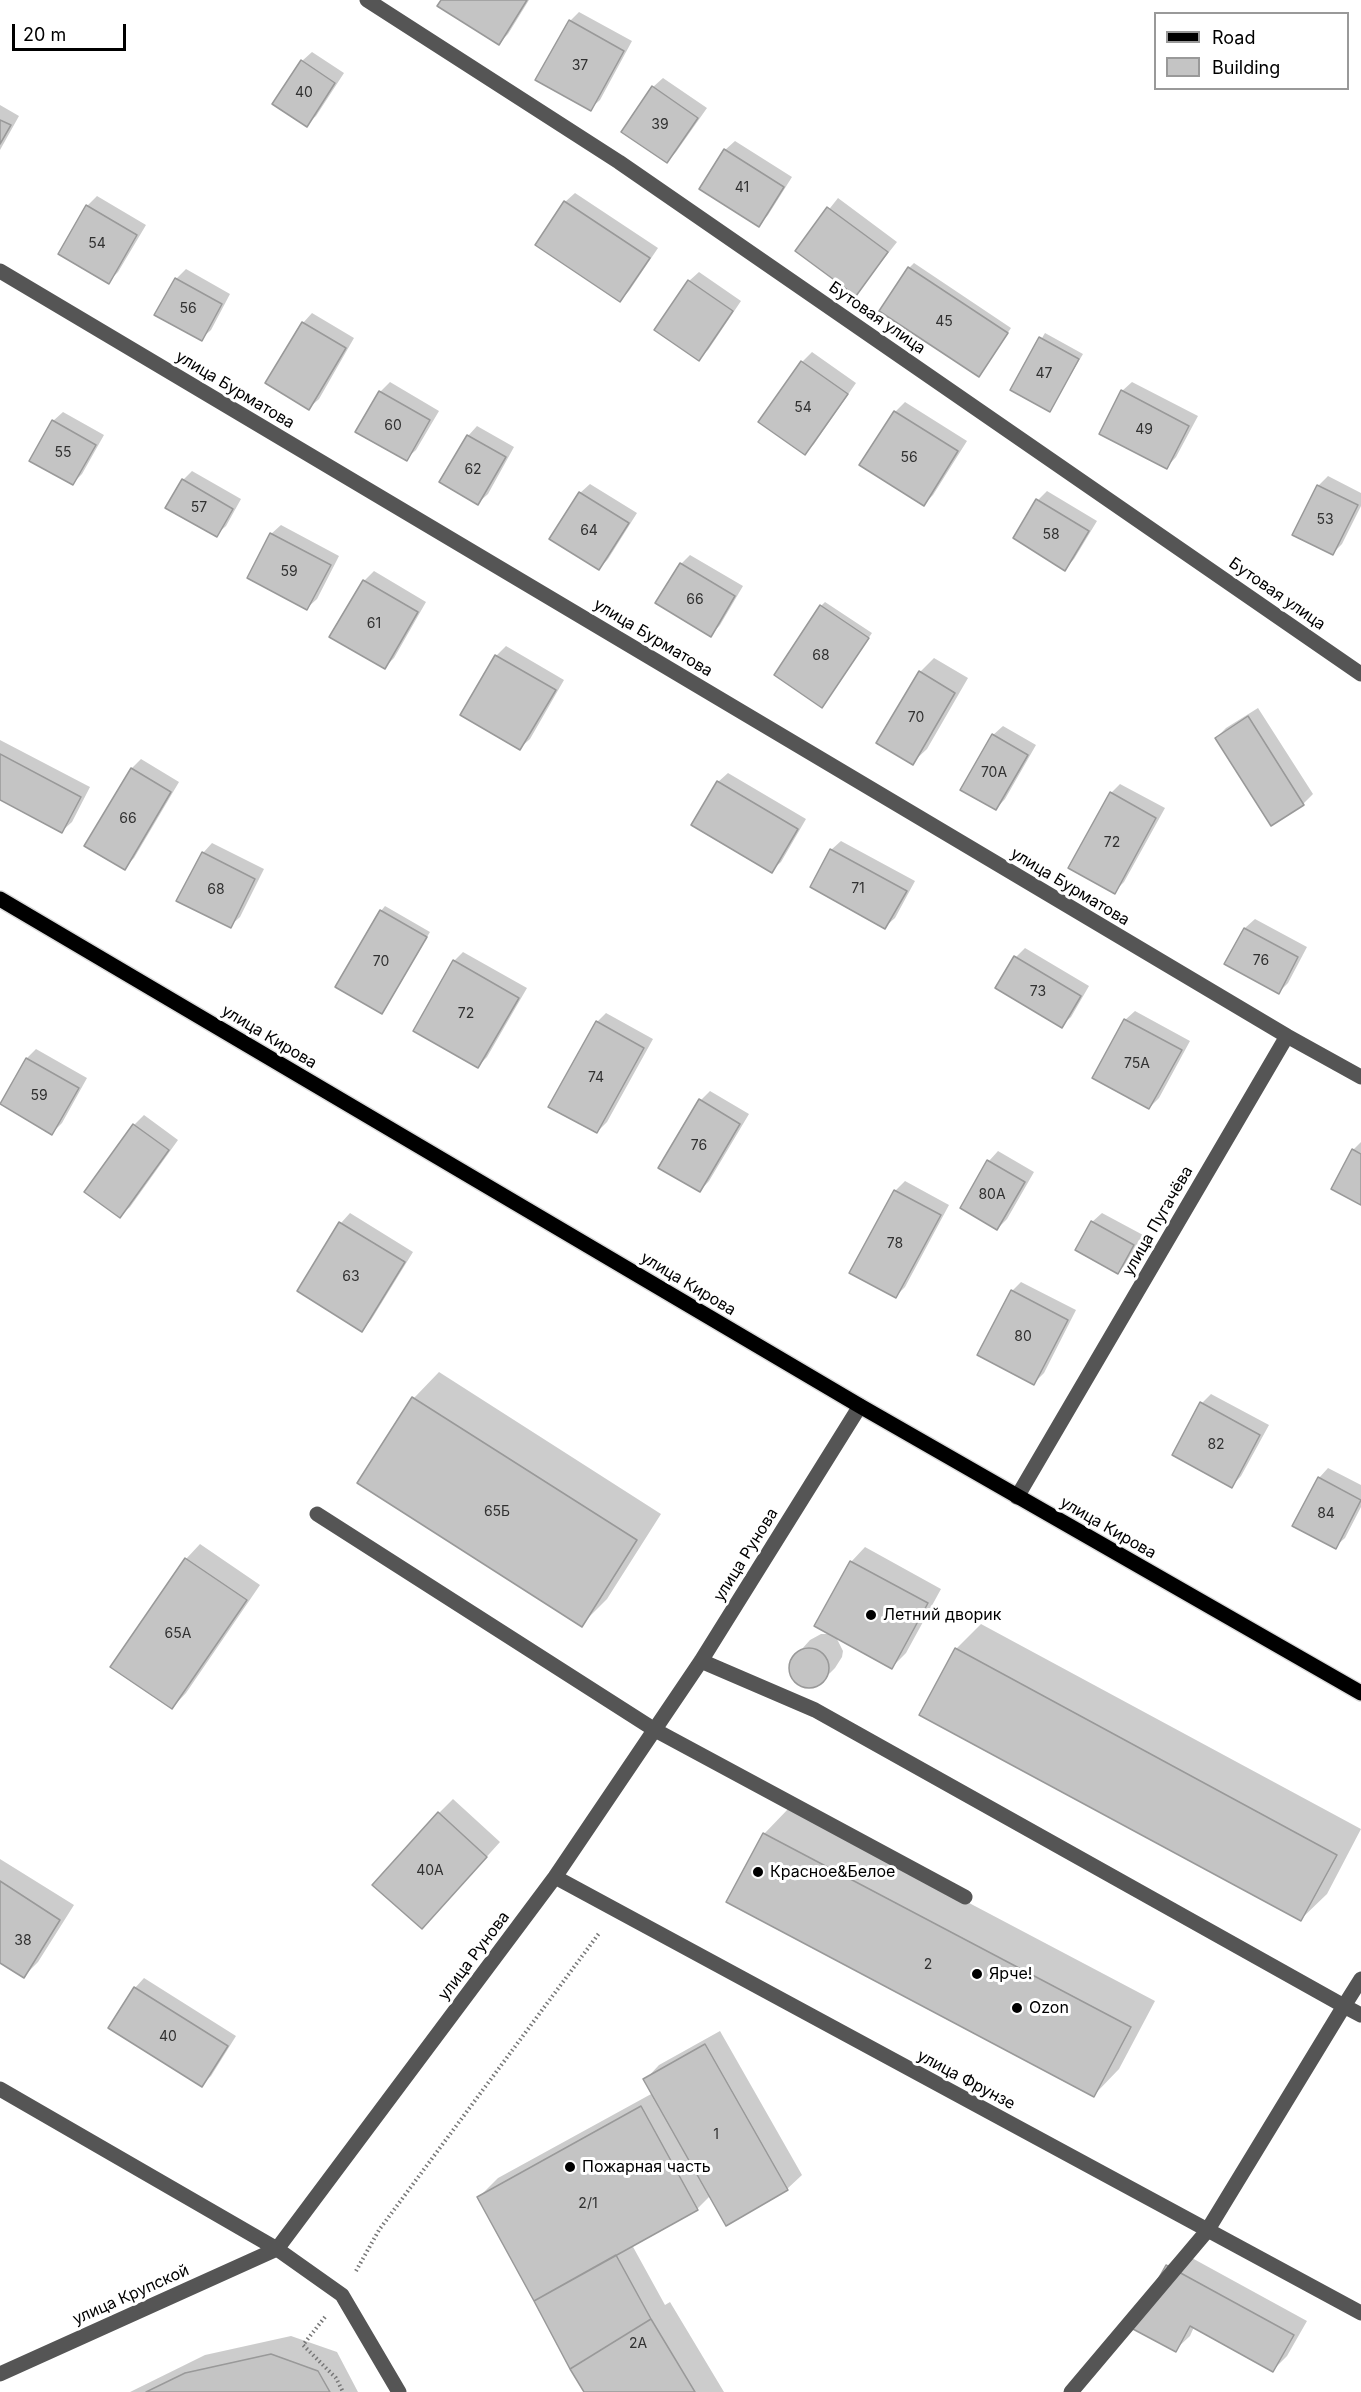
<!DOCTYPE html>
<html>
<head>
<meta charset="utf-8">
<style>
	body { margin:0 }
	#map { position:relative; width:1361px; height:2392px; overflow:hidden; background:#fff; font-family:Inter,sans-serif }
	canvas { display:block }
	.legend { position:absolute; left:1154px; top:12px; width:195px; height:78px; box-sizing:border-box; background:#fff; border:2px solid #999; margin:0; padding:8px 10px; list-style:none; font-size:18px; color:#000 }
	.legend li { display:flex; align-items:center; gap:12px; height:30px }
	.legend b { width:30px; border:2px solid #999 }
	.scale { position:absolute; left:12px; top:24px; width:114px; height:27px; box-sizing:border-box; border:3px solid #000; border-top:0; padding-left:8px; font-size:18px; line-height:21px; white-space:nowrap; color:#000; -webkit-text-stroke:4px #fff; paint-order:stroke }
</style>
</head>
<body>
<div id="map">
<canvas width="1361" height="2392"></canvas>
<ul class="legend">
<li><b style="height:8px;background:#000"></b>Road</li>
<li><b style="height:16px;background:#c4c4c4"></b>Building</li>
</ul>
<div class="scale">20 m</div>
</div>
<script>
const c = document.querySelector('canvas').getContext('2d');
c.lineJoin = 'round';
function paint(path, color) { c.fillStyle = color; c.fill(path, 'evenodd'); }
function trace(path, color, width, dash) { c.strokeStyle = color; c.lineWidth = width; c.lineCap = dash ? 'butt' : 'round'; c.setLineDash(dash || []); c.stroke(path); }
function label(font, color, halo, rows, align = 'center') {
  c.font = font + ' Inter,sans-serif'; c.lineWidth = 6; c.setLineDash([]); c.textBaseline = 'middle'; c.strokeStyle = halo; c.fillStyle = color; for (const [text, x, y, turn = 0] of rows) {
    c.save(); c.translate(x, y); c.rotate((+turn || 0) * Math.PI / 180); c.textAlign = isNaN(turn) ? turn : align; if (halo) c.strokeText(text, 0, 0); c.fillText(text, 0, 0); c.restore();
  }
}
paint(new Path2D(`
	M442,0h87l-21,34 -9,9z
	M579,12l53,29 -32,59 -10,9 -20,-88z
	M312,52l32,21 -28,43 -10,9 -4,-64z
	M663,78l44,30 -31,44 -9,9 -14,-74z
	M0,105l19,11 -19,34z
	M735,141l57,36 -24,38 -9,10 -34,-75z
	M575,193l83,55 -29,43 -9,9 -55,-98z
	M97,196l49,29 -28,47 -10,10 -21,-76z
	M838,198l59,44 -41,52 -59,-44z
	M914,263l97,65 -32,47 -70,-107z
	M186,269l44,25 -19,36 -10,9 -25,-60z
	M699,272l42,29 -33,49 -10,9 -9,-78z
	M312,313l42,25 -35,61 -10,9 -42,-25 36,-60z
	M1045,333l38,21 -33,56 -38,-21z
	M812,352l44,31 -42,61 -9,9 -45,-31 42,-60z
	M390,382l49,29 -23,39 -10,9 -26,-67z
	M1132,382l66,34 -22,41 -9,10 -45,-76z
	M905,402l62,39 -34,54 -9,9 -63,-39 34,-53z
	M63,412l41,23 -22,39 -9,9 -20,-62z
	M477,426l37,21 -26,47 -10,9 -10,-67z
	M192,471l49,28 -15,27 -10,9 -33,-55z
	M1328,476l33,17v13l-19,38 -9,9 -15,-67z
	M590,484l47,29 -29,46 -9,10 -19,-76z
	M1047,491l50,30 -23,38 -9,10 -27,-69z
	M281,525l58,31 -22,43 -10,9 -36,-74z
	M690,555l53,31 -23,39 -9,10 -30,-71z
	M374,571l52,31 -32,56 -9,9 -54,-31 33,-55z
	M825,602l47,31 -50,73 -1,-100z
	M506,646l58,34 -34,59 -10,9 -58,-34 34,-58z
	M934,658l34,20 -41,71 -15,14 8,-91z
	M1258,708l55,86 -10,10 -32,19 -55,-85 10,-10z
	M1003,726l33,19 -31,54 -9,10 -3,-74z
	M0,740l90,47 -18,35 -10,9 -62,-33z
	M141,759l38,23 -45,76 -10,10 -38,-23 46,-77z
	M728,773l78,46 -25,43 -10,9 -53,-89z
	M1120,784l45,24 -41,74 -10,10 -3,-99z
	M841,841l74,40 -20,37 -10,9 -54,-77z
	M212,843l52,26 -24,48 -10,9 -27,-73z
	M385,906l45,26 -48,80 -1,-101z
	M1255,919l52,28 -19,36 -9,9 -53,-28 19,-36z
	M1025,948l64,38 -18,31 -10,9 -45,-69z
	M463,952l64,36 -40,69 -9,9 -24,-105z
	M1135,1011l55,30 -31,57 -10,10 -24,-88z
	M606,1013l47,26 -46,83 -10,10v-110z
	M36,1049l51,29 -25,45 -10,10 -51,-29 26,-46z
	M710,1091l39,23 -40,67 -9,10 1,-91z
	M144,1115l34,25 -48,67 -10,9 -34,-24 48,-67z
	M1361,1142v61l-8,-53z
	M998,1151l36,21 -27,47 -10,10 -35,-21 27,-47z
	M905,1181l44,24 -44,82 -9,9 -1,-105z
	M350,1213l63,39 -42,68 -9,10 -63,-39 42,-68z
	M1102,1213l41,22 -16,28 -9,9 -26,-50z
	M1021,1282l55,28 -32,63 -10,10 -22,-92z
	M439,1372l222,142 -54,85 -26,26 -221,-142 54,-85z
	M1211,1394l58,31 -28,51 -9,10 -30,-83z
	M1328,1468l33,17v22l-16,31 -10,9 -16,-69z
	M200,1544l60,41 -74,108 -14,15 14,-149z
	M865,1547l76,42 -35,64 -15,15 -55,-31 7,14 -1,6 -7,11 -15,15 -12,4 -12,-5 -5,-11 1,-11 18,-20 11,-6h10l20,-72z
	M981,1624l380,205 -34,65 -26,25 -345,-270z
	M453,1799l47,43 -64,71 3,-100z
	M789,1808l366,193 -36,68 -25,26 -330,-261z
	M0,1859l74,46 -36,57 -14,14 -24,-15z
	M144,1978l92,58 -25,40 -10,9 -66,-97z
	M720,2031l82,144 -15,14 -60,34 -16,-28 -14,14 -65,36 33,60 5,-3 54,90h-139l-106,-195 19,-19 155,-85 -8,-13 14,-15z
	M1181,2252l126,69 -20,35 -14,14 -79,-43 -4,9 -15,14 -8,-84z
	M291,2336l46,16 21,40h-228l75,-37z`), '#0003');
const building = new Path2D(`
	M441,0h86l-28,45 -62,-39z
	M569,20l55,31 -33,60 -56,-31z
	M301,60l34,23 -28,44 -35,-23z
	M652,86l46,32 -31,45 -46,-31z
	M0,120l11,5 -11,19z
	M724,149l60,38 -25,40 -60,-38z
	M564,201l86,57 -30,44 -85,-57z
	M86,205l51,30 -28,49 -51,-30z
	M827,207l61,45 -32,44 -61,-45z
	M908,267l100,66 -29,44 -100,-66z
	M175,278l47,26 -20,37 -48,-26z
	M688,280l45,31 -34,50 -45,-31z
	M302,322l44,26 -37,62 -44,-27z
	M1039,337l40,22 -29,53 -40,-22z
	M801,361l47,33 -43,61 -47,-33z
	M1121,390l68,36 -22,43 -68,-35z
	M379,391l51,29 -23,41 -52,-29z
	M894,411l64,40 -34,55 -65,-41z
	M52,420l44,25 -23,40 -44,-24z
	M467,435l39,22 -28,48 -39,-23z
	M182,479l51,30 -16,28 -52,-29z
	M1317,485l41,20 -25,50 -41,-20z
	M579,492l50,31 -30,47 -50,-31z
	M1036,499l53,32 -24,40 -52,-33z
	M270,533l61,32 -24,45 -60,-32z
	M680,563l55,33 -24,41 -56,-34z
	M363,580l55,32 -33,57 -56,-32z
	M820,605l49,33 -47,70 -48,-33z
	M495,655l61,35 -36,60 -60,-35z
	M919,671l36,22 -42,72 -37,-22z
	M1248,716l56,89 -33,21 -56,-88z
	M992,734l36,21 -32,55 -36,-20z
	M0,754l81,43 -19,36 -62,-33z
	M131,768l40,24 -46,78 -41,-24z
	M717,781l81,48 -26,44 -81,-48z
	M1110,792l46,26 -41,76 -47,-26z
	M830,849l77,42 -22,38 -75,-42z
	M202,852l53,27 -24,49 -55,-27z
	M380,910l47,27 -45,77 -47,-27z
	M1244,928l54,29 -19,37 -55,-30z
	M1014,956l67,40 -19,32 -67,-40z
	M453,960l66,38 -41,70 -65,-37z
	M1124,1019l58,31 -33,59 -57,-31z
	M596,1021l48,27 -47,85 -49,-26z
	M26,1058l53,30 -27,47 -52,-31z
	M699,1099l41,25 -40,68 -42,-24z
	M133,1124l36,26 -49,68 -36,-26z
	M1352,1149l9,5v51l-30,-16z
	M987,1160l38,22 -28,48 -37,-22z
	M894,1190l47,25 -45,83 -47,-25z
	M1091,1221l43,24 -16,29 -43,-24z
	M339,1222l66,40 -43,70 -65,-41z
	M1011,1290l57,30 -34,65 -57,-30z
	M412,1397l225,143 -55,87 -225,-144z
	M1200,1402l60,33 -28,53 -60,-33z
	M1318,1477l43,23 -25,49 -44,-23z
	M185,1558l62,42 -75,109 -62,-42z
	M850,1561l78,42 -36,66 -78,-43z
	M789 1668a20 20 0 1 1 40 0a20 20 0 1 1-40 0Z
	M955,1648l382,207 -36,66 -382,-206z
	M438,1812l49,45 -65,72 -50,-44z
	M763,1833l368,194 -37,70 -368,-195z
	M0,1881l60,39 -36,58 -24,-15z
	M134,1987l94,59 -26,41 -94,-59z
	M705,2044l83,146 -62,36 -83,-147z
	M641,2106l57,104 -164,91 -57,-104z
	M616,2255l35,64 -81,50 -36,-68z
	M1166,2265l128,70 -21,37 -83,-46 -14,26 -45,-24z
	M651,2319l44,73h-111l-14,-23z
	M271,2354l47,17 12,21h-184l39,-19z`);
paint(building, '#c4c4c4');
trace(building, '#999', 1.5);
const major = new Path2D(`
	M0,899l860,507 501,287`);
trace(major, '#dbdbdb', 18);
trace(new Path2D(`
	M356,2271l23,-41 221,-298
	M325,2317l-22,28 33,33 7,14`), '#777', 4, [1.5, 3]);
trace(new Path2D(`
	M367,0l252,162 742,512
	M0,271l1287,765
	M1017,1497l270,-461 74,41
	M317,1514l338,216 310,167
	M701,1661l114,49 529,296 17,-27
	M555,1877l806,436
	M0,2089l277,160 65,46 57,97
	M0,2374l277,-125 278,-372 146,-216 159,-255
	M1071,2392l136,-161 137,-225 17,9`), '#555', 15);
trace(major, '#000', 15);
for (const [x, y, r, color] of [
	[871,1615,6,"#000"],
	[758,1872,6,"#000"],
	[977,1974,6,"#000"],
	[1017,2008,6,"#000"],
	[570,2167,6,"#000"]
]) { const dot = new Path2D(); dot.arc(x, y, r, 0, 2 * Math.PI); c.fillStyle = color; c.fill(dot); trace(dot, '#fff', 2); }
label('14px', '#313131', null, [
	["37",580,66],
	["40",304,93],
	["39",660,125],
	["41",742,188],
	["54",97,244],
	["56",188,309],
	["45",944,322],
	["47",1044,374],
	["54",803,408],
	["60",393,426],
	["49",1144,430],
	["55",63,453],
	["56",909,458],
	["62",473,470],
	["57",199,508],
	["53",1325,520],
	["64",589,531],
	["58",1051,535],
	["59",289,572],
	["66",695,600],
	["61",374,624],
	["68",821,656],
	["70",916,718],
	["70А",994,773],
	["66",128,819],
	["72",1112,843],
	["71",858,889],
	["68",216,890],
	["76",1261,961],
	["70",381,962],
	["73",1038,992],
	["72",466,1014],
	["75А",1137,1064],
	["74",596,1078],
	["59",39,1096],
	["76",699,1146],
	["80А",992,1195],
	["78",895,1244],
	["63",351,1277],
	["80",1023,1337],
	["82",1216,1445],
	["65Б",497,1512],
	["84",1326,1514],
	["65А",178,1634],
	["40А",430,1871],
	["38",23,1941],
	["2",928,1965],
	["40",168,2037],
	["1",716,2135],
	["2/1",588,2204],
	["2А",638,2344]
]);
label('16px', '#000', '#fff', [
	["Бутовая улица",877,318,35],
	["улица Бурматова",235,390,31],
	["Бутовая улица",1277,594,35],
	["улица Бурматова",653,638,31],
	["улица Бурматова",1070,887,31],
	["улица Кирова",269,1037,31],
	["улица Пугачёва",1158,1221,-60],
	["улица Кирова",688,1284,31],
	["улица Кирова",1108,1528,30],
	["улица Рунова",746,1555,-58],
	["улица Рунова",474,1956,-53],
	["улица Фрунзе",966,2080,28],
	["улица Крупской",131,2295,-24]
]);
label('16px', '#000', '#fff', [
	["Летний дворик",883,1615],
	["Красное&Белое",770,1872],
	["Ярче!",989,1974],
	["Ozon",1029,2008],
	["Пожарная часть",582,2167]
], 'left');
</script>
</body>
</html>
